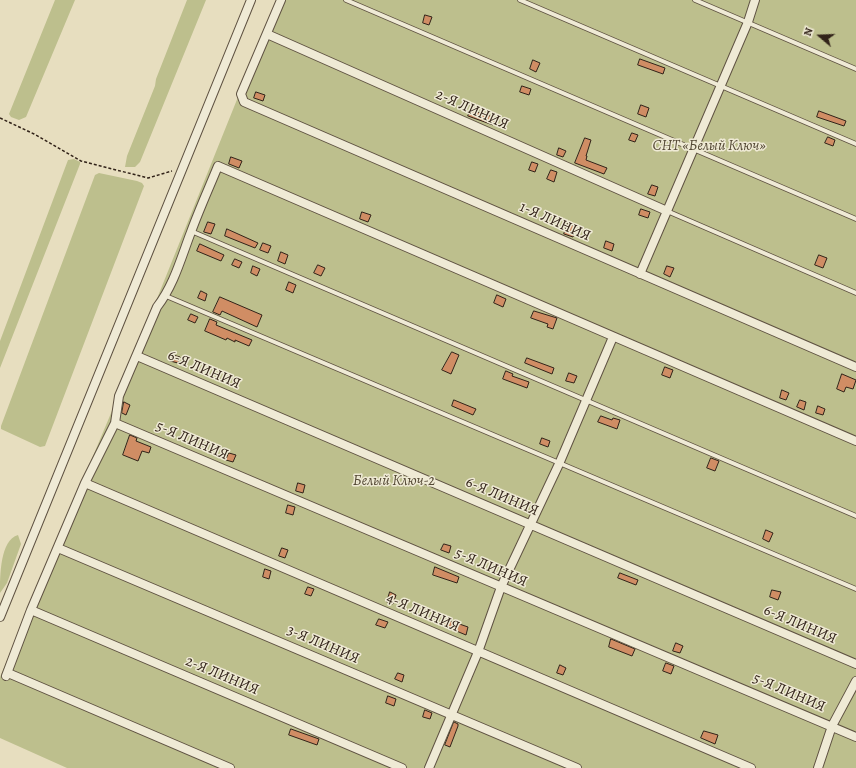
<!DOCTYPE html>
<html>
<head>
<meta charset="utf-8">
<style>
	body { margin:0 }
	#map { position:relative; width:856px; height:768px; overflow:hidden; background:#e7debf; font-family:Alegreya,serif }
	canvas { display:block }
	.north { position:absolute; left:800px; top:16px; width:40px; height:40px; -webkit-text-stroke:3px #efead5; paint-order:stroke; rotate:289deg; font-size:11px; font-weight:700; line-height:16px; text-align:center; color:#322319 }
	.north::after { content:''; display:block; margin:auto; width:14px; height:18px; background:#322319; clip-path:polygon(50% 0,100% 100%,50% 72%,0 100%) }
</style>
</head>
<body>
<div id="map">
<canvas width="856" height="768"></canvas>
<div class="north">N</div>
</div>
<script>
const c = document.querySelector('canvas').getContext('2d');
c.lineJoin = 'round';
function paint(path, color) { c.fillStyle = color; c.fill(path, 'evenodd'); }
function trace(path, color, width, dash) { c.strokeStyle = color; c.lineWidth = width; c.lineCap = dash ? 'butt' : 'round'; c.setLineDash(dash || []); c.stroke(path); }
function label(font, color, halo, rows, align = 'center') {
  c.font = font + ' Alegreya,serif'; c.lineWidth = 3; c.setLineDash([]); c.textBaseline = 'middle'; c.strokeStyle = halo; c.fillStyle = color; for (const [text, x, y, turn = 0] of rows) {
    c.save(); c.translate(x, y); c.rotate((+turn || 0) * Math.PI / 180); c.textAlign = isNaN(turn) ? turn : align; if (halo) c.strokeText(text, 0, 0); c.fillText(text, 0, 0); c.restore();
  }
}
paint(new Path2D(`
	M55,0h20l-49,117 -7,3 -8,-3 -2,-3z
	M187,0h19l-66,162 -5,5h-10l2,-11 28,-70 1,-7z
	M277,0h579v768h-789l-67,-30v-61l109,-259z
	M74,159l6,3v2l-80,204v-27l68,-181z
	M99,173l38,8 5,2 2,3 -99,260 -5,1 -39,-18v-3l94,-251z
	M18,535l3,9 -14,39 -7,10c0,-17 0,-53 18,-58z`), '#bdbf8d');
const building = new Path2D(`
	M425,15l7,2 -3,8 -6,-2z
	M640,59l25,9 -2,6 -25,-9z
	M533,60l7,3 -4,9 -6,-3z
	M522,86l9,3 -2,6 -9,-3z
	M256,92l9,3 -2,6 -9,-3z
	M641,105l8,3 -3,9 -8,-3z
	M471,110l25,8 -3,7 -25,-9z
	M819,111l27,10 -2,5 -27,-9z
	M632,133l6,2 -3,7 -6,-2z
	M828,137l7,3 -2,6 -8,-3z
	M585,138l6,2 -5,16h1l-1,4 21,8 -3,6 -29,-11z
	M559,148l7,3 -3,6 -6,-2z
	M231,157l11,4 -3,7 -10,-4z
	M532,162l6,2 -3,8 -6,-2z
	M551,170l6,2 -3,10 -7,-3z
	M652,185l6,2 -3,9 -7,-2z
	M641,209l9,3 -2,6 -9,-3z
	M362,212l9,3 -3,7 -8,-3z
	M208,222l7,2 -4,10 -7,-2z
	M568,223l8,4 -3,10 -9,-3z
	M227,229l31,14 -3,5 -30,-12z
	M606,241l8,3 -2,7 -8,-3z
	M263,243l8,3 -3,7 -8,-3z
	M200,244l24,11 -3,6 -24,-10z
	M281,252l7,3 -3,9 -7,-3z
	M819,255l8,3 -4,10 -8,-3z
	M235,259l7,3 -3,6 -7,-3z
	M318,265l7,3 -4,8 -7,-3z
	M253,266l7,3 -3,7 -6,-3z
	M667,266l7,2 -4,9 -6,-3z
	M289,282l7,3 -3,8 -7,-3z
	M201,291l6,3 -2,7 -7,-3z
	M497,295l9,4 -3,8 -9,-4z
	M220,297l42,18 -5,12 -35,-16 -2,4 -7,-3z
	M534,311l23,7 -4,11 -6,-2 1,-3 -17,-6z
	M191,314l7,3 -3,6 -7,-3z
	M210,319l7,3 -1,3 36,15 -3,6 -14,-6v2l-8,-4 -1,2 -21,-9z
	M452,352l7,3 -8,19 -9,-4z
	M173,355l7,2 -2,6 -8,-2z
	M527,358l27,10 -2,6 -27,-11z
	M665,367l8,3 -3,8 -8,-3z
	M506,371l7,3 -1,2 17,6 -2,6 -24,-9z
	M569,373l8,3 -3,7 -8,-2z
	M842,374l14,6 -3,9 -7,-2 -2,5 -7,-3z
	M782,390l7,3 -3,7 -6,-2z
	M454,400l22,9 -3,6 -21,-9z
	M800,400l6,2 -2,8 -7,-3z
	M124,402l6,3 -4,10 -4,-2z
	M818,406l7,3 -2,6 -7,-2z
	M601,416l11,4 1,-2 7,2 -3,9 -19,-7z
	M130,435l7,3 -1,3 15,6 -2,6 -7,-2 -4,10 -15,-6z
	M542,438l8,3 -2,6 -8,-3z
	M229,453l7,2 -3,7 -7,-2z
	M711,458l8,3 -4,10 -8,-3z
	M298,483l7,2 -2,8 -7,-2z
	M288,505l7,2 -2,8 -7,-2z
	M766,530l7,3 -4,9 -6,-3z
	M444,544l7,2 -2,7 -8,-3z
	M282,548l6,2 -3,8 -6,-2z
	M435,567l24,10 -2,6 -24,-8z
	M265,569l6,2 -2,8 -6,-2z
	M620,573l18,7 -2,5 -18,-7z
	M308,587l6,2 -3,7 -6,-2z
	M772,590l9,2 -3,8 -8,-3z
	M390,592l6,3 -3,9 -6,-2z
	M379,619l9,3 -3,6 -9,-3z
	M445,619l23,8 -2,8 -24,-10z
	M611,639l24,10 -3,7 -23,-9z
	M676,643l7,3 -3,7 -7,-2z
	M666,663l8,3 -3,8 -8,-3z
	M560,665l6,3 -3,7 -6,-2z
	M398,673l6,2 -2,7 -7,-3z
	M388,696l8,3 -2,7 -8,-3z
	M425,710l7,3 -2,6 -7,-2z
	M454,722l4,2v2l-8,21 -5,-2z
	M291,729l28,10 -2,6 -28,-10z
	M704,731l14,4 -3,9 -14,-6z`);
paint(building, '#d08d64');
trace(building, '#322319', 1);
const lane = new Path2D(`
	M346,0l510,219
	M520,0l336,144
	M695,0l161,69
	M667,211l189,82
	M191,231l665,285
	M166,296l690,293`);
const street = new Path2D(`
	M281,0l-40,94 3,8 612,265
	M267,34l400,177
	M640,274l108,-252 7,-22
	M137,356l719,308
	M115,423l741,314
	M85,483l666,285
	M58,548l519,220
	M31,610l371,158
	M0,617l251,-617
	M8,673l222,95
	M6,676l25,-66 54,-127 30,-60 4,-27 38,-89c17,-22 24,-49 34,-75 8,-22 18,-44 27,-66l638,275
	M429,768l49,-116 23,-65 58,-123 54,-127
	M818,768l14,-42 24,-45`);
trace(lane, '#5f5242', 5.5);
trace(street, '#5f5242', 10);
trace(new Path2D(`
	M0,118l34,16 47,27 67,17 24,-7`), '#322319', 1.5, [3, 2]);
trace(lane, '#efead5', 4);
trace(street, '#efead5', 8);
label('15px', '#322319', '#efead5', [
	["2-Я ЛИНИЯ",472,110,24],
	["1-Я ЛИНИЯ",555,222,24],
	["6-Я ЛИНИЯ",204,370,23],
	["5-Я ЛИНИЯ",192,441,23],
	["6-Я ЛИНИЯ",502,497,23],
	["5-Я ЛИНИЯ",491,568,23],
	["4-Я ЛИНИЯ",423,613,23],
	["6-Я ЛИНИЯ",800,625,23],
	["3-Я ЛИНИЯ",323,645,23],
	["2-Я ЛИНИЯ",222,676,23],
	["5-Я ЛИНИЯ",789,693,23]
]);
label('italic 15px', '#554a36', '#efead5', [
	["СНТ «Белый Ключ»",709,146],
	["Белый Ключ-2",394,481]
]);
</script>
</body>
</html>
